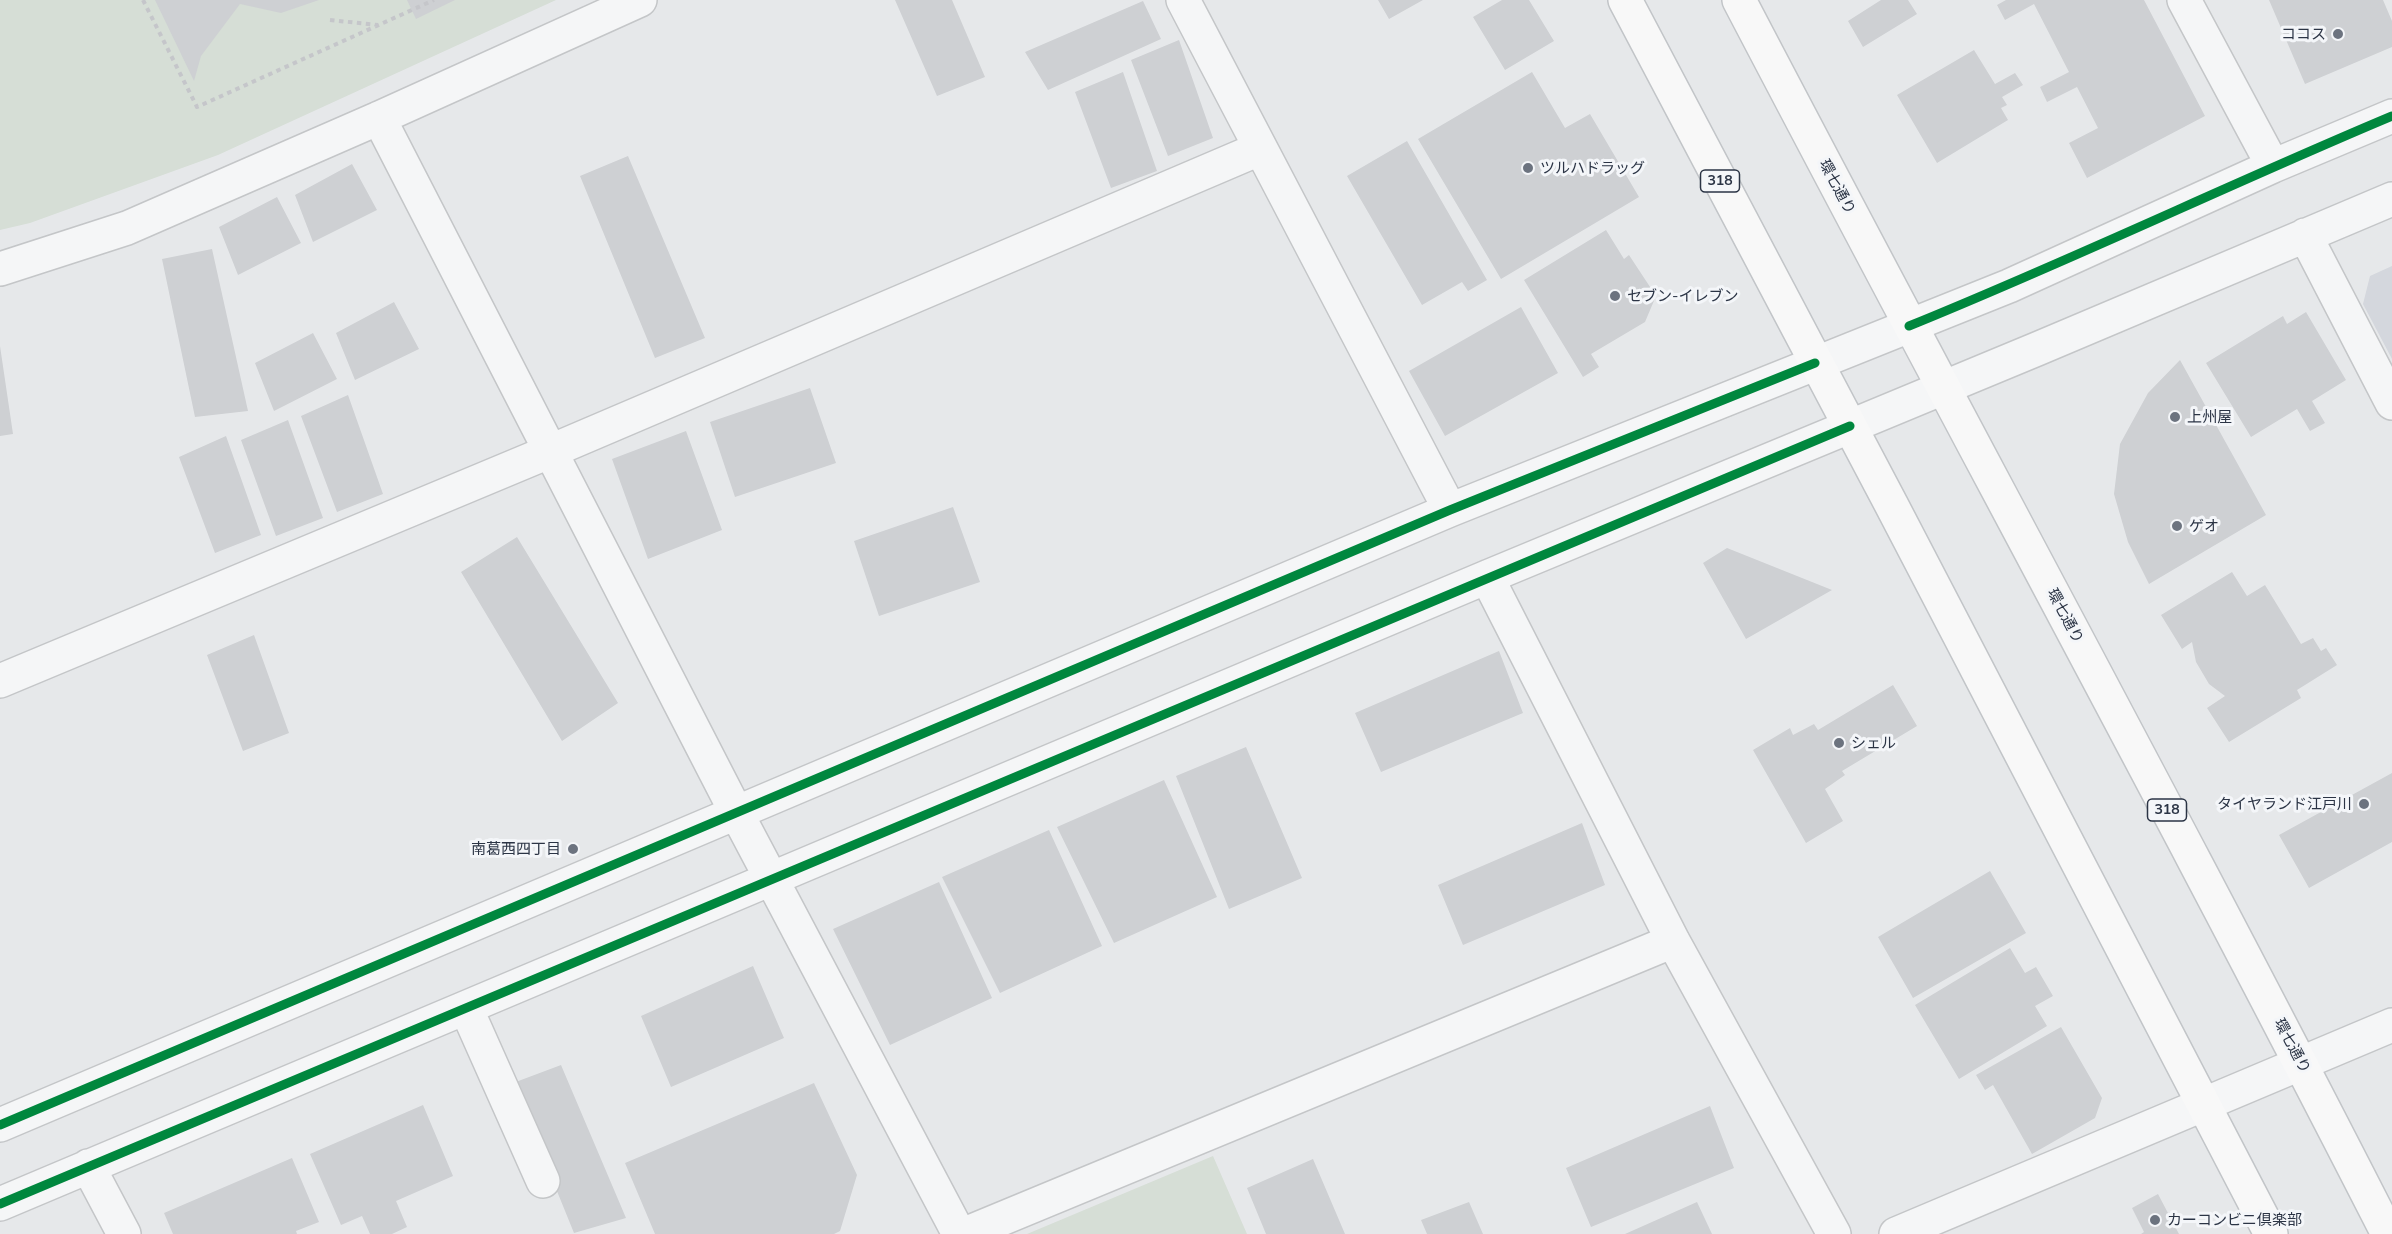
<!DOCTYPE html>
<html>
<head>
<meta charset="utf-8">
<style>
	body { margin:0 }
	canvas { display:block; background:#e6e8ea }
</style>
</head>
<body>
<canvas width="2392" height="1234"></canvas>
<script>
const c = document.querySelector('canvas').getContext('2d');
c.lineJoin = 'round';
function paint(path, color) { c.fillStyle = color; c.fill(path, 'evenodd'); }
function trace(path, color, width, dash) { c.strokeStyle = color; c.lineWidth = width; c.lineCap = dash ? 'butt' : 'round'; c.setLineDash(dash || []); c.stroke(path); }
function label(font, color, halo, rows, align = 'center') {
  c.font = font + ' Mulish,"Noto Sans JP",sans-serif'; c.lineWidth = 6; c.setLineDash([]); c.textBaseline = 'middle'; c.strokeStyle = halo; c.fillStyle = color; for (const [text, x, y, turn = 0] of rows) {
    c.save(); c.translate(x, y); c.rotate((+turn || 0) * Math.PI / 180); c.textAlign = isNaN(turn) ? turn : align; if (halo) c.strokeText(text, 0, 0); c.fillText(text, 0, 0); c.restore();
  }
}
paint(new Path2D(`
	M2392,266v93l-29,-55 7,-28z`), '#d4d7dd');
paint(new Path2D(`
	M0,0h556l-338,155 -188,68 -30,7z
	M1213,1156l34,78h-220z`), '#d6ded6');
paint(new Path2D(`
	M155,0h164l-38,13 -41,-9 -39,52 -7,25z
	M407,0h48l-39,19z
	M895,0h57l33,77 -48,19z
	M1378,0h45l-34,19z
	M1502,0h27l25,41 -49,29 -32,-53z
	M1881,0h27l9,14 -54,33 -15,-26z
	M2006,0h138l61,116 -118,62 -18,-35 29,-15 -21,-41 -30,15 -7,-15 29,-15 -35,-68 -29,16 -8,-15z
	M2269,0h114l9,21v26l-87,37z
	M1143,1l18,38 -113,51 -23,-38z
	M1179,40l34,98 -45,18 -37,-96z
	M1974,50l21,34 20,-11 8,12 -21,12 5,8 -6,3 7,12 -71,43 -40,-68z
	M1123,72l34,99 -46,17 -36,-96z
	M1532,72l33,56 25,-14 49,83 -138,82 -83,-140z
	M1407,141l80,139 -19,11 -6,-9 -40,23 -75,-129z
	M628,156l77,182 -50,20 -75,-182z
	M352,164l25,46 -64,32 -18,-47z
	M277,197l24,46 -63,32 -19,-48z
	M1606,230l18,29 5,-4 27,41 -11,26 -54,32 8,13 -16,10 -59,-97z
	M212,249l36,162 -53,6 -33,-158z
	M394,302l25,47 -64,31 -19,-47z
	M1521,307l37,66 -113,63 -36,-65z
	M2306,312l40,68 -34,21 13,22 -15,8 -13,-22 -46,28 -45,-74 77,-47 4,8z
	M313,333l24,46 -63,32 -19,-48z
	M0,346l13,88 -13,2z
	M2180,360l86,155 -117,69 -21,-42 -14,-48 6,-50 28,-51z
	M810,388l26,75 -101,34 -25,-75z
	M348,395l35,99 -46,18 -36,-96z
	M288,420l35,98 -47,18 -35,-96z
	M686,431l36,99 -74,29 -36,-100z
	M226,436l35,99 -46,18 -36,-96z
	M953,507l27,75 -101,34 -25,-75z
	M517,537l101,166 -56,38 -101,-169z
	M1727,548l105,42 -86,49 -43,-76z
	M2232,572l15,24 18,-11 36,59 12,-6 8,13 5,-3 11,17 -40,25 4,8 -72,44 -22,-34 18,-12 -16,-12 -13,-22 -4,-20 -10,7 -21,-34z
	M254,635l35,98 -46,18 -36,-96z
	M1499,651l24,62 -142,59 -26,-59z
	M1893,685l24,41 -75,45 3,4 -20,14 18,32 -37,22 -53,-93 37,-22 3,7 21,-11 4,6z
	M1246,747l56,131 -73,31 -53,-133z
	M2392,773v69l-83,46 -30,-53z
	M1164,780l53,117 -103,46 -57,-116z
	M1582,823l23,62 -142,60 -25,-60z
	M1049,830l53,116 -102,47 -58,-116z
	M1990,871l36,62 -113,65 -35,-61z
	M939,882l53,116 -102,47 -57,-116z
	M2010,948l15,25 11,-6 17,29 -18,10 12,20 -88,53 -44,-74z
	M753,966l31,72 -113,49 -30,-71z
	M2061,1027l41,71 -7,20 -63,36 -39,-69 -8,5 -9,-15z
	M561,1065l65,153 -52,15 -61,-150z
	M814,1083l43,92 -17,56 -6,3h-179l-30,-71z
	M423,1105l30,71 -57,25 11,26 -15,7h-22l-8,-18 -21,9 -31,-71z
	M1710,1106l24,62 -143,59 -25,-59z
	M292,1158l27,64 -23,9 1,3h-124l-9,-21z
	M1313,1159l32,75h-79l-19,-46z
	M2158,1194l21,40h-38l3,-2 -12,-24z
	M1469,1202l14,32h-56l-6,-14z
	M1697,1202l15,32h-87z`), '#ced0d3');
const minor = new Path2D(`
	M1183,0l267,510
	M2184,0l89,166
	M379,118l357,694 223,422
	M2305,235l87,168
	M0,269l127,-41 252,-110 261,-118
	M1487,577l186,364 161,293
	M0,681l551,-230 708,-302
	M466,1008l77,173
	M0,1125l1450,-615 559,-224 264,-120 119,-50
	M88,1166l36,68
	M0,1204l1487,-627 550,-228 355,-150
	M965,1234l708,-293
	M1896,1234l496,-209`);
const major = new Path2D(`
	M1625,0l266,504 380,730
	M1739,0c215,412 438,820 649,1234`);
trace(minor, '#c4c6c8', 36);
trace(major, '#c2c5c8', 36);
trace(new Path2D(`
	M143,0l54,107 237,-107
	M330,20l48,5`), '#c5c6ca', 4, [4.5, 4.5]);
trace(minor, '#f5f6f7', 33);
trace(major, '#f8f8f8', 33);
trace(new Path2D(`
	M1909,326c163,-66 321,-142 483,-210
	M0,1125l1450,-615 365,-147
	M0,1204l1850,-778`), '#00873e', 9);
for (const [x, y, r, color] of [
	[2338,34,6,"#6c737f"],
	[1528,168,6,"#6c737f"],
	[1615,296,6,"#6c737f"],
	[2175,417,6,"#6c737f"],
	[2177,526,6,"#6c737f"],
	[1839,743,6,"#6c737f"],
	[2364,804,6,"#6c737f"],
	[573,849,6,"#6c737f"],
	[2155,1220,6,"#6c737f"]
]) { const dot = new Path2D(); dot.arc(x, y, r, 0, 2 * Math.PI); c.fillStyle = color; c.fill(dot); trace(dot, '#f4f6f9', 2); }
for (const [x, y, w] of [
	[1720,181,39],
	[2167,810,39]
]) { const box = new Path2D(); box.roundRect(x - w / 2, y - 11, w, 22, 4.5); c.fillStyle = '#f4f6f9'; c.fill(box); trace(box, '#2b3445', 1.5); }
label('bold 14px', '#2b3445', null, [
	["318",1720,181],
	["318",2167,810]
]);
label('15px', '#2b3445', '#f4f6f9', [
	["ココス",2326,34,"right"],
	["ツルハドラッグ",1540,168],
	["セブン-イレブン",1627,296],
	["上州屋",2187,417],
	["ゲオ",2189,526],
	["シェル",1851,743],
	["タイヤランド江戸川",2352,804,"right"],
	["南葛西四丁目",561,849,"right"],
	["カーコンビニ倶楽部",2167,1220]
], 'left');
label('15px', '#2b3445', '#f4f6f9', [
	["環七通り",1837,187,62],
	["環七通り",2065,616,62],
	["環七通り",2292,1046,62]
]);
</script>
</body>
</html>
